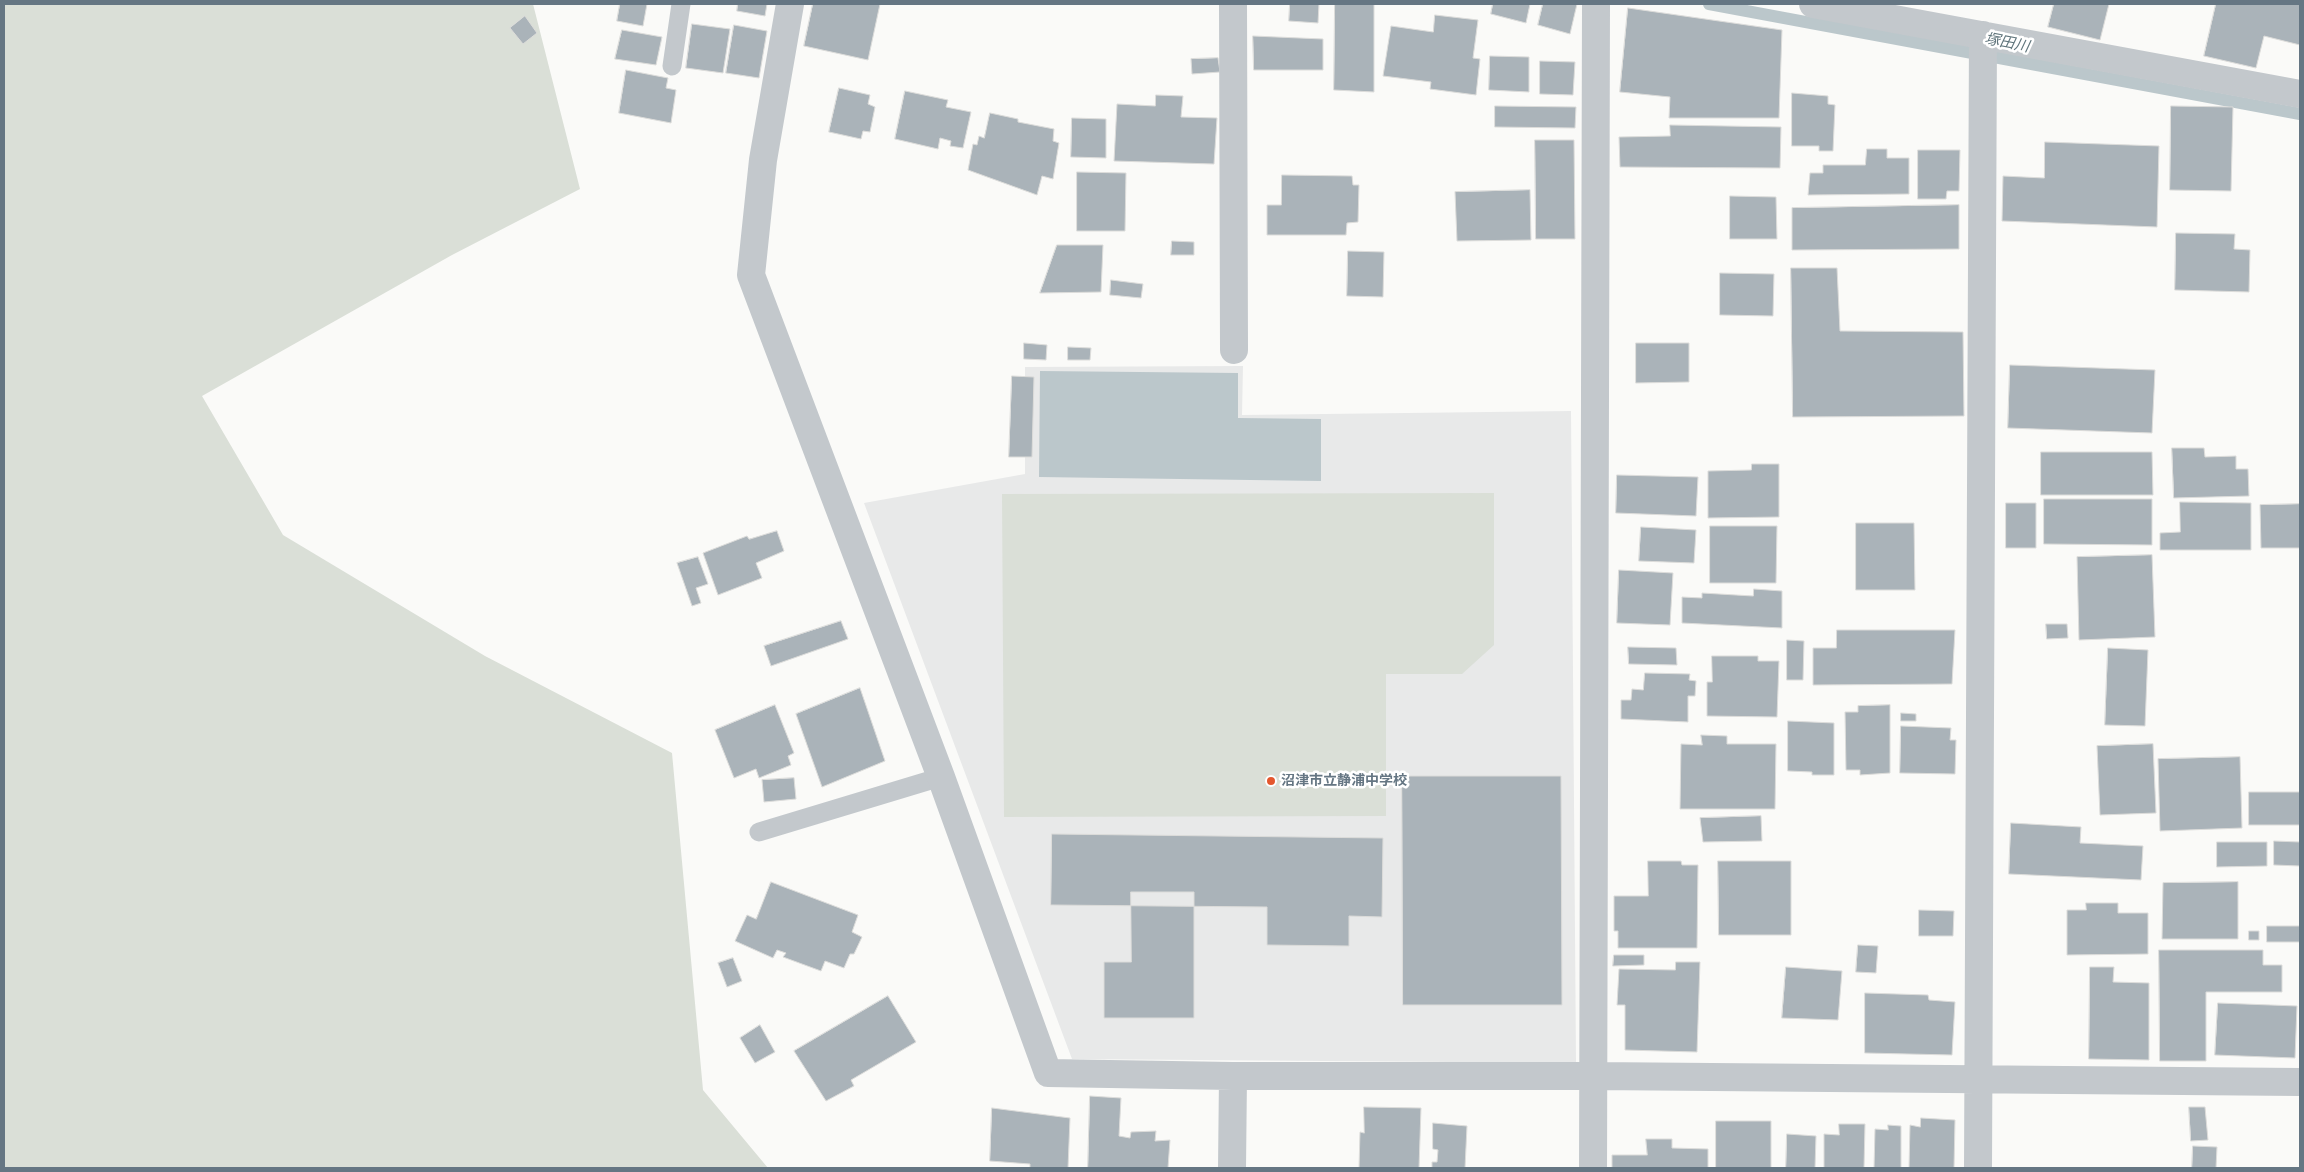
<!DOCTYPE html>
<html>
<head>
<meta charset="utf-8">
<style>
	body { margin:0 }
	#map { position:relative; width:2304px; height:1172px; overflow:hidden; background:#fafaf8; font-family:"PT Sans",sans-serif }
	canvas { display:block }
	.frame { position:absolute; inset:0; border:5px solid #657683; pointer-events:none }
</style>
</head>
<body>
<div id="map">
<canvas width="2304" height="1172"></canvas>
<div class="frame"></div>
</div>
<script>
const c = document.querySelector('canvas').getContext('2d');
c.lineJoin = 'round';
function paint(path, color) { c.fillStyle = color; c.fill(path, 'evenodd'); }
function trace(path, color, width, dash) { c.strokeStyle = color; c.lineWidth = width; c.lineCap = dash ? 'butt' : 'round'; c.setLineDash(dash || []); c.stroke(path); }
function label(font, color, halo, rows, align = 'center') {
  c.font = font + ' "PT Sans","Noto Sans JP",sans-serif'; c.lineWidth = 5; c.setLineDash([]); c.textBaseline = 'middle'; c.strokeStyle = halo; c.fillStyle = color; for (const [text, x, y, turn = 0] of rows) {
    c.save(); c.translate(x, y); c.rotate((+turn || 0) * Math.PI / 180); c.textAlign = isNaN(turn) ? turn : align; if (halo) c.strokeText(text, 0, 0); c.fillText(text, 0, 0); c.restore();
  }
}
paint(new Path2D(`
	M1243,366l-1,49 329,-4 5,652 -504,-4 -208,-556 161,-29v-107z`), '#e8e9e9');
paint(new Path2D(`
	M4,4h529l47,185 -128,66 -250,141 81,139 202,121 187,97 31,337 65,78h-764z
	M1494,493v152l-32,29h-76v142l-382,1 -2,-323z`), '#dadfd7');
paint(new Path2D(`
	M1040,371l198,2v45l83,1v62l-282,-4z`), '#bbc7cb');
trace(new Path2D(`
	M1709,4l591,110`), '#bbc7cb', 12);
const building = new Path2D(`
	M620,4h27l-4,22 -26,-5z
	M738,4h29l-2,12 -28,-5z
	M813,4h67l-12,56 -64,-14z
	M1290,4h29l-1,19 -29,-2z
	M1335,4h39v88l-40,-2z
	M1493,4h37l-4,19 -35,-9z
	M1543,4h34l-7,30 -32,-9z
	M2054,4h55l-9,36 -52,-13z
	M2216,4h84v41l-36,-9 -8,32 -52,-12z
	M1628,8l154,22 -3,88h-110l1,-21 -50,-5z
	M1435,15l43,5 -5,38 7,1 -4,36 -46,-6 1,-7 -48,-6 8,-50 42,6z
	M525,16l12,17 -14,11 -13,-16z
	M692,24l38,5 -7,44 -37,-5z
	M734,25l33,6 -8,47 -33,-5z
	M622,30l40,7 -6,28 -41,-6z
	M1253,36l70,3v31h-69z
	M1490,56l39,1v35l-40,-2z
	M1218,58l2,14 -28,2 -1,-15z
	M1540,61l35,1 -2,33 -33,-1z
	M626,70l42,8 -2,10 10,2 -5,33 -52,-10z
	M839,88l31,7 -2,9 7,3 -5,25 -7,-1 -2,8 -32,-7z
	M905,91l43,9 -2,7 25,5 -8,36 -13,-2 1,-5 -11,-3 -2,11 -43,-10z
	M1792,93l36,3v8l7,1 -2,46h-14v-5h-27z
	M1156,95l27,1 -2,21 36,1 -3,46 -100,-3 3,-57 38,2z
	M1495,106l81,1 -1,21 -80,-1z
	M2171,106l62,1 -2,84 -61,-1z
	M990,113l28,6v3l36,7 -1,12 6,2 -6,36 -11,-3 -5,19 -69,-25 5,-26 4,1 2,-9 5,2z
	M1072,118l34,1v39l-35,-1z
	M1670,125l111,2 -1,41 -160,-1 -1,-30 51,-1z
	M1535,140h39l1,99h-39z
	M2045,142l114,4 -2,81 -155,-6 1,-45 41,2z
	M1867,149h20v9h22v36l-101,1 2,-22h13v-8h42z
	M1918,150h42l-1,41h-12l-1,8h-28z
	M1077,172l49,1 -1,58h-48z
	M1282,175l70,1 1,9h6l-1,37 -11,1 -1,12h-79v-30h14z
	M1530,190l1,50 -74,1 -2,-49z
	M1730,196l46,1 1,42h-47z
	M1959,205v44l-167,1v-42z
	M2176,233l59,1 -1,15 16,1 -1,42 -74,-2z
	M1172,241l22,1v13h-23z
	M1057,245h46l-2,47 -61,1z
	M1348,251l36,1 -1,45 -36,-1z
	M1791,268h46l3,63 123,1 1,84 -171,1z
	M1720,273l54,1 -1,42 -53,-1z
	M1111,280l32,4 -2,14 -31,-3z
	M1024,343l23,2 -1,15 -22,-1z
	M1636,343h53v39l-53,1z
	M1068,347l23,1 -1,12h-22z
	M2010,365l145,5 -3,63 -144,-5z
	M1012,376l22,1 -2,80h-23z
	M2172,448h32l1,9 31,-1v13h12l1,27 -75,2z
	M2041,452h111l1,43h-112z
	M1752,464h27v53l-71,1v-47l43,-1z
	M1617,475l81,2 -2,39 -80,-3z
	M2044,499h108v46l-108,-1z
	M2180,502l71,1v47h-91v-17l20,-1z
	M2006,503h30v45h-30z
	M2300,504v44h-39l-1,-43z
	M1856,523h58l1,67h-59z
	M1710,526h67l-1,57h-66z
	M1641,527l55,3 -2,33 -55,-2z
	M777,531l7,20 -28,12 6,15 -44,17 -15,-42 44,-17 2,3z
	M2152,555l3,82 -76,3 -2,-83z
	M698,557l10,27 -12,4 5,15 -9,3 -15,-43z
	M1619,570l54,3 -3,52 -53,-2z
	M1754,589l28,2v37l-100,-5v-26l20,1v-5l51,3z
	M841,621l7,18 -77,27 -7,-20z
	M2046,624h21l1,14 -21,1z
	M1837,630h118l-3,54 -139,1v-37h23z
	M1787,640l17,1 -1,39h-16z
	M1628,647l48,1 1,17 -48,-1z
	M2108,648l40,2 -3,76 -40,-1z
	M1712,656h46v5h21l-2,56 -70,-1v-34h5z
	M1645,673l45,1 -1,6 7,1 -1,15h-7v26l-67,-3v-19h10l1,-11 11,1z
	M860,688l25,73 -63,26 -26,-73z
	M775,705l19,48 -6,3 3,9 -32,13 -3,-9 -22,9 -19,-48z
	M1890,705v68l-30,2v-5h-14l-1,-58h13v-6z
	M1901,713l15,1v7h-15z
	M1788,721l46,2v52h-22v-3l-24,-1z
	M1901,726l50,2 -1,12h6l-1,34 -55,-1z
	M1701,735l26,1v8h49l-1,65h-95l1,-65 21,1z
	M2153,744l3,69 -56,2 -3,-69z
	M2240,757l2,71 -82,3 -2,-72z
	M1402,776h159l1,229h-159z
	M794,778l2,21 -32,3 -2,-22z
	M2249,792h51v33h-51z
	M1761,816l1,25 -59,1 -3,-24z
	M2011,823l70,4 -1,16 63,3 -2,34 -132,-6z
	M1052,834l331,4 -1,79 -33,-1v30l-82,-1v-38l-216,-2z
	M2274,841l26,1v24l-26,-1z
	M2217,842h50v24l-50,1z
	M1648,861h33l1,4h16l-1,83h-79v-17h-4v-35h34z
	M1718,861h73v74h-72z
	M771,882l87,33 -6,17 10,5 -8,17h-4l-6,14 -19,-7 -4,10 -38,-14 3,-4 -9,-3 -4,8 -38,-17 12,-26 9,4z
	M2238,882v57h-76l1,-56z
	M1131,892h63v126h-90v-56h27z
	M2086,903h32v10h30v41l-81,1v-45h19z
	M1919,910l35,1 -1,25h-34z
	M2267,926h33v16h-33z
	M2249,931h10v9h-10z
	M1858,945l20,1 -2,27 -20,-1z
	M2159,950h104v15h19v27h-76v69h-46z
	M1614,955h30v10l-31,1z
	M733,958l9,23 -15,6 -9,-24z
	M1676,962h24l-3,90 -72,-2v-45h-8l2,-36 56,1z
	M1786,967l56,4 -4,49 -56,-2z
	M2090,967h24l-1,15 36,1v77l-60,-1z
	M1865,993l63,2 1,5 26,2 -3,53 -87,-2z
	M888,996l28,46 -65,38 3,6 -28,15 -32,-50z
	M2218,1003l79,3 -2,52 -80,-3z
	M760,1025l15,27 -20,11 -15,-25z
	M1090,1096l31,2 -2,38 11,2 1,-6 25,-1 -1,10 15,-1 -2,28h-80z
	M1364,1107l57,1 -2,60h-60l1,-36 4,1z
	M2189,1107h16l3,33 -17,1z
	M992,1108l78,10 -2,50h-38v-4l-40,-3z
	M1921,1118l34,2 -1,48h-45l1,-43 10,2z
	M1716,1121h55v47h-55z
	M1433,1123l34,3 -2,42h-33v-6h5l1,-12 -5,-1z
	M1839,1124h26l-1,44h-40v-34l15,1z
	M1888,1125l13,1v42h-27l1,-39 13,1z
	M1787,1134l29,2 -1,32h-29z
	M1646,1139h26v9l36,1v19h-96v-13h35z
	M2193,1146l24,1 -1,21h-24z`);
paint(building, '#aab3b9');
trace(building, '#dcdcda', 1);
trace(new Path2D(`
	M672,66l9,-62
	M759,832l182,-55`), '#c3c8cc', 19);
trace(new Path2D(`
	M790,4l-27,156 -12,115 190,502 107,296 185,3h361l706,6
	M1233,4l1,346
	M1813,4l487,90
	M1232,1168l1,-92
	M1593,1168l3,-1164
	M1978,1168l5,-1133`), '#c3c8cc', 28);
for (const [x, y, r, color] of [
	[1271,781,5,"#e4572e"]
]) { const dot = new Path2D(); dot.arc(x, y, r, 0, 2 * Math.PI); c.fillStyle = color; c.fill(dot); trace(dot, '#fff', 2); }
label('bold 14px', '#657683', '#fff', [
	["沼津市立静浦中学校",1281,781]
], 'left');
label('italic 15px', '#60757c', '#fff', [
	["塚田川",2007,43,11]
]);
</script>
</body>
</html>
